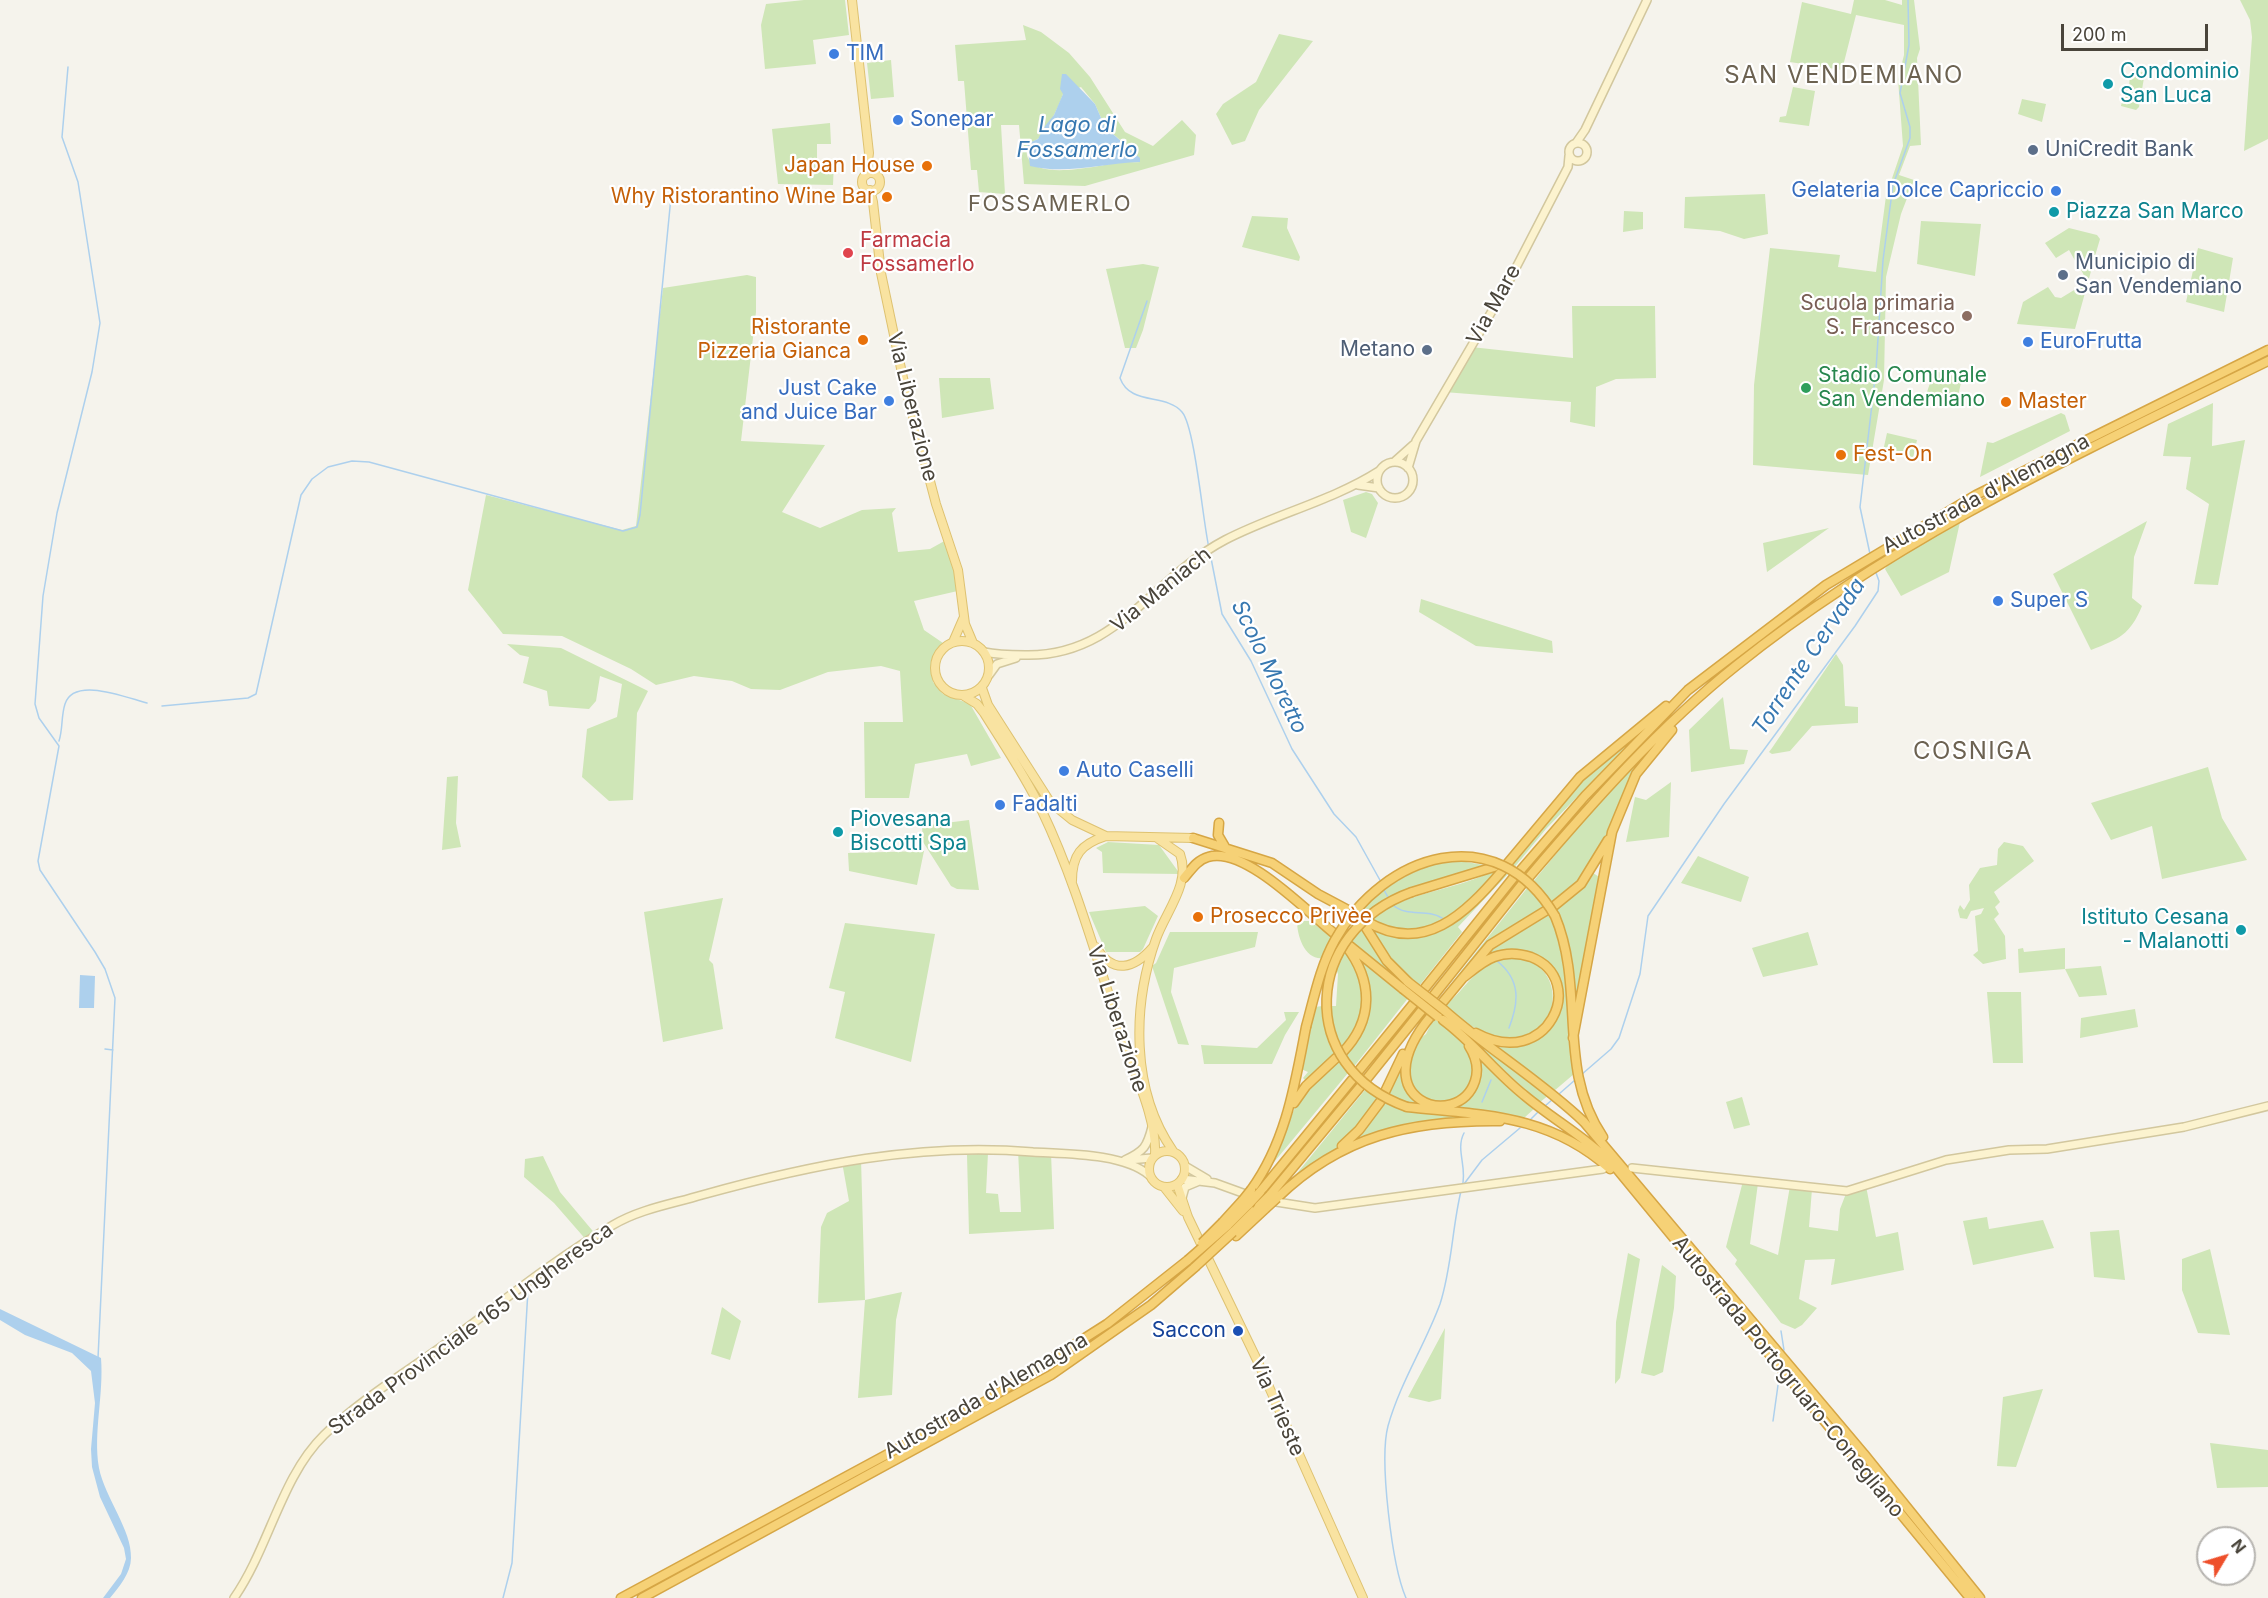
<!DOCTYPE html>
<html>
<head>
<meta charset="utf-8">
<style>
	body { margin:0 }
	#map { position:relative; width:2268px; height:1598px; overflow:hidden; background:#f5f3ec; font-family:Inter,sans-serif }
	canvas { display:block }
	.north { position:absolute; left:2196px; top:1526px; width:60px; height:60px; box-sizing:border-box; background:#fff; border:2px solid #b6b4b0; border-radius:50%; rotate:52deg; font-size:16px; font-weight:700; line-height:24px; text-align:center; color:#49443a }
	.north::after { content:''; display:block; margin:auto; width:21px; height:27px; background:#ee4f2a; clip-path:polygon(50% 0,100% 100%,50% 72%,0 100%) }
	.scale { position:absolute; left:2061px; top:24px; width:147px; height:27px; box-sizing:border-box; border:3px solid #49443a; border-top:0; padding-left:8px; font-size:18px; line-height:21px; white-space:nowrap; color:#49443a; -webkit-text-stroke:4px #fff; paint-order:stroke }
</style>
</head>
<body>
<div id="map">
<canvas width="2268" height="1598"></canvas>
<div class="north">N</div>
<div class="scale">200 m</div>
</div>
<script>
const c = document.querySelector('canvas').getContext('2d');
c.lineJoin = 'round';
function paint(path, color) { c.fillStyle = color; c.fill(path, 'evenodd'); }
function trace(path, color, width, dash) { c.strokeStyle = color; c.lineWidth = width; c.lineCap = dash ? 'butt' : 'round'; c.setLineDash(dash || []); c.stroke(path); }
function label(font, color, halo, rows, align = 'center') {
  c.font = font + ' Inter,sans-serif'; c.lineWidth = 4.5; c.setLineDash([]); c.textBaseline = 'middle'; c.strokeStyle = halo; c.fillStyle = color; for (const [text, x, y, turn = 0] of rows) {
    c.save(); c.translate(x, y); c.rotate((+turn || 0) * Math.PI / 180); c.textAlign = isNaN(turn) ? turn : align; if (halo) c.strokeText(text, 0, 0); c.fillText(text, 0, 0); c.restore();
  }
}
paint(new Path2D(`
	M804,0h41l4,35 -36,5 3,24 -51,5 -4,-44 5,-21z
	M1854,0h31l17,5v-5h12l6,49 -3,9 4,87 -11,1 -11,29 15,5 -13,34 -15,63 -2,103 -16,95 -115,-10 1,-80 16,-137 70,7 -2,12 38,5 10,-76 17,-50 -5,-67 6,-24v-30l-48,-10 -14,55 -52,-8 12,-60 49,12z
	M2240,0h28v139l-24,12 8,-114 -2,-17z
	M1023,25l18,7 28,21 21,24 35,55 28,14 29,-26 14,15 -2,20 -109,31 -61,-2 -5,-59h-18l4,69 -26,-2 -2,-22h-6l-7,-89h-6l-3,-36 71,-5zM1081,87l14,17 10,23 30,26 5,9c-8,1 -16,-1 -24,1 -19,3 -79,17 -88,-5 -2,-3 -1,-10 -1,-14 4,-2 9,-3 13,-7 8,-8 19,-31 23,-43z
	M1279,34l34,7 -54,69 -14,31 -13,4 -16,-31 7,-10 33,-22z
	M891,60l3,37 -23,2 -4,-36z
	M2145,72l-6,35 -3,3 -15,-4 4,-18h4l1,-15z
	M1793,87l22,4 -6,35 -30,-4 1,-5 6,-1z
	M2022,99l24,5 -4,18 -24,-8z
	M830,123l1,21h-14v19l17,-1 -1,23 -55,-1 -6,-55z
	M1765,194l3,40 -24,5 -24,-8 -36,-3 1,-31z
	M1624,211l19,1v17l-20,3z
	M1252,216l36,2 -1,10 13,29 -1,4 -57,-14z
	M1921,221l60,3 -6,52 -58,-12z
	M2069,228l28,7 3,4 -5,17 -18,8 -8,-14 -13,8 -11,-15z
	M2198,248l35,10 -9,54 -38,-10z
	M2090,262l3,2 -18,65 -58,-5 6,-22 25,-15 7,10 6,1 23,-14 2,-5 -6,-11z
	M1143,264l16,3 -16,63 -7,18h-11l-19,-79z
	M747,275l9,2v35l-15,129 84,4 -43,67 38,16 42,-18 34,-2 -4,5 6,39 32,-3 18,-10 14,51 -48,11 10,29 19,13 -12,18 2,21 10,12 27,10 31,54 -30,8 -4,-12 -52,10 -6,34h-44l-1,-76h39l-3,-51 -19,-5 -53,6 -48,18 -29,-1 -19,-8 -38,-5 -38,9 -25,-16 -69,-33 -59,-2 -35,-44 18,-95 136,35 14,-4 27,-238z
	M1572,306h83l1,72 -40,1 -20,8 -1,40 -25,-5 1,-20 -127,-10 27,-45 102,11z
	M1934,371l28,7 -5,23 -29,-2 -2,-4z
	M939,378h51l4,31 -52,9z
	M2213,403l-1,43 33,-6 -27,145 -24,-1 15,-80 -23,-15 5,-32 -28,-1 5,-32z
	M2061,413l4,2 5,16 -90,46 7,-35 6,1z
	M1887,433l30,7 -4,18 -30,-7z
	M1366,492l6,2 6,9 -12,35 -15,-6 -8,-32z
	M2147,521l-13,36 -2,41 10,8c-12,29 -23,33 -51,44l-38,-76z
	M1960,522l-11,50 -48,24 -16,-27 8,-11z
	M1829,528l-62,44 -4,-29z
	M1421,599l131,42 1,12 -77,-7 -57,-34z
	M507,644l54,4 87,43 -11,22 -4,87 -24,1 -27,-24 5,-48 30,-12 5,-33 -22,-8 -4,25 -7,8 -40,-3 -2,-15 -24,-8 6,-26 -9,-2z
	M1836,654l7,11 2,41 13,1v16l-46,3 -22,25 -18,3 -3,-2 3,-4z
	M1723,697l7,52 18,1 -4,14 -53,8 -2,-42z
	M1638,734l-92,95 -33,40 -5,-2 73,-87z
	M1643,755l-18,34 -28,68 -16,22 -29,25 -20,-21 61,-74z
	M2208,767l14,51 25,42 -85,19 -10,-53 -41,14 -20,-37z
	M458,776l-2,47 5,24 -19,3 5,-73z
	M1671,782l-2,55 -43,5 9,-45 11,3z
	M969,820l10,70 -22,-1 -6,-3 -28,-44 -1,-16z
	M1108,842l51,3 21,29 -77,-1 -1,-21 -6,-4z
	M2004,842l19,4 11,15 -40,31 6,10 -5,5 4,7 -5,5 11,17 1,23 -23,5 -10,-9 5,-4 -3,-35 6,-2 3,-6 -13,3 -4,8 -7,-1 -2,-8 2,-5 4,5 6,-10 -1,-15 11,-17 17,-3 1,-16z
	M924,851l-7,34 -68,-14 -1,-18z
	M1698,856l51,21 -8,25 -60,-19z
	M1443,862h23l24,4 -84,25 -42,23 -4,-3c26,-25 49,-40 83,-49z
	M1497,869l3,1c-35,40 -76,80 -130,48 41,-28 87,-27 127,-49z
	M1504,872l4,2 -50,53 4,5 -43,54 -27,-25 -20,-32 24,6 48,-7 29,-21z
	M1593,873l8,5 -24,127h-3l-5,-60 -15,-37 30,-24z
	M1528,887l18,21 -58,35 -48,59 -2,-2z
	M723,898l-14,62 4,4 10,65 -60,13 -19,-130z
	M1145,906l13,10 -15,33 -3,3h-34l-17,-40z
	M1549,912l15,34 10,128 -20,17 -68,-50 37,3 35,-33 -5,-37 -21,-18 -47,2v-5l14,-12z
	M1297,921h13l23,17 -9,20c-19,3 -27,-22 -27,-37z
	M845,923l90,11 -24,128 -76,-24 10,-46 -16,-4z
	M1360,927l45,55 -1,2 -56,-44z
	M1170,932h88l-3,15 -81,21 -3,24 18,53 -11,-1 -26,-78 4,-3z
	M1808,932l10,33 -55,12 -11,-29z
	M2023,948l1,4 41,-4v21l36,-3 6,29 -28,2 -14,-28 -46,4 -1,-24z
	M1343,949c28,41 27,62 -2,103l-12,-46h7l2,-32 -3,-8z
	M1356,953l53,44 -57,72 -8,-13c34,-35 19,-60 12,-103z
	M1508,957c64,0 55,86 1,83 -6,0 -13,-4 -18,-5 -17,-6 -34,-16 -46,-29 25,-21 27,-39 63,-49z
	M1987,992h34l2,71h-30z
	M1323,1006l4,26 10,23 -32,25 -2,-2 5,-6 -7,-3 13,-62z
	M2135,1009l3,18 -58,11 1,-20z
	M1284,1012h15l-14,23 -13,29h-68l-3,-19 56,3 29,-28z
	M1442,1012l108,82 -11,9z
	M1434,1018c12,9 28,19 35,32 12,24 -3,56 -32,53 -6,0 -15,-7 -21,-10l-9,-23 9,-28 10,-8z
	M1477,1054l58,54 -11,10 -28,-5 -74,-5 -36,-11 16,-32 4,22 23,19 42,-11 6,-11z
	M1339,1060l9,13 -83,100 33,-72z
	M1365,1090l14,9c-20,31 -52,62 -85,78z
	M1742,1097l8,28 -16,4 -8,-27z
	M1383,1102l34,11 68,4 -57,6 -75,19z
	M1018,1150l33,3 3,76 -85,5 -2,-79 21,-2 -2,40 12,1 2,18h21z
	M543,1156l17,36 37,44 -9,6 -34,-39 -30,-26 1,-18z
	M861,1159l4,141 37,-8 -6,28 -4,75 -34,3 7,-98 -47,3 3,-76 6,-14 22,-12 -7,-39z
	M1743,1181l15,2 -8,61 28,11 12,-69 22,3 -3,38 29,4 2,-22 7,-18 19,-5 10,51 22,-5 6,38 -73,15 4,-26 -30,1 -6,39 18,9 -15,17 -7,4 -14,-6 -46,-59 2,-4 -11,-13z
	M1987,1217l2,12 54,-9 11,28 -81,17 -10,-44z
	M2119,1230l6,50 -31,-3 -4,-45z
	M2210,1249l20,86 -32,-2 -16,-43v-31z
	M1628,1253l12,6 -20,119 -5,6 1,-62z
	M1662,1265l14,11 -2,32 -11,64 -9,4 -13,-3z
	M722,1307l19,14 -11,39 -19,-6z
	M1445,1328l-4,71 -12,3 -21,-5z
	M2043,1389l-27,78 -19,-1 6,-69z
	M2210,1443l58,7v37l-51,1z`), '#cfe6b7');
paint(new Path2D(`
	M1062,74h4l29,30 10,23 35,31v4c-38,1 -73,13 -110,4l-3,-22 11,-5 7,-13 9,-11 9,-21 -3,-5z
	M80,975l15,1 -1,32h-15z
	M0,1309l101,49c3,37 -8,74 -2,110 6,30 33,62 32,90 0,15 -12,29 -21,40h-7l18,-24 5,-15 -2,-11 -24,-51 -8,-30 -1,-18 4,-46 -4,-32 -19,-18 -47,-18 -25,-15z`), '#add0ed');
trace(new Path2D(`
	M68,67l-6,70 16,45 22,141 -8,49 -35,141 -14,83 -8,108 4,14 20,28 -21,115 2,9 55,82 10,17 10,29 -17,360
	M1147,301l-27,77c10,28 46,15 62,34 13,15 21,111 27,136
	M1210,553l12,61 29,47 41,88 42,65 22,23 25,45
	M1870,554l-10,-47 16,-137 7,-110 10,-75 17,-47v-11l-10,-34 9,-48 -1,-45
	M162,706l86,-8 8,-4 45,-199 11,-16 16,-12 24,-6 17,1 254,69 14,-4 3,-12 31,-318
	M59,741c4,-12 2,-25 6,-37 9,-28 62,-6 82,-1
	M1384,890l5,9
	M1393,905c15,13 33,3 49,13
	M1497,961c24,19 22,41 12,67
	M105,1049l8,1
	M1581,1075l30,-26 8,-11 21,-64 8,-58 76,-112 131,-178 23,-35 1,-10 -4,-11
	M1559,1094l16,-14
	M1482,1102l9,-22
	M1545,1106l8,-7
	M1531,1119l7,-7
	M1464,1184l18,-24 38,-32
	M1462,1187c6,-19 -7,-37 2,-54
	M1781,1331l3,19
	M1773,1421l6,-43
	M503,1598l9,-35 16,-273
	M1406,1598c-14,-32 -27,-138 -18,-172 12,-43 37,-81 52,-122 12,-37 12,-76 21,-113`), '#add0ed', 1.5);
const secondary = new Path2D(`
	M1569 152a9 9 0 1 1 18 0a9 9 0 1 1-18 0Z
	M1576,143l9,-13 62,-130
	M1394,462l19,-17
	M1377 480a18 18 0 1 1 36 0a18 18 0 1 1-36 0Z
	M1408,468l8,-27 90,-154 62,-120 1,-11
	M1358,485l21,3
	M984,652c14,3 27,3 41,3 92,2 126,-76 200,-115 50,-26 107,-39 154,-69
	M989,675l8,-11 19,-6
	M1125,1160c19,-9 22,-13 27,-33
	M1128,1160l24,-2
	M1185,1166l22,13
	M1632,1168l215,23 99,-31 63,-10 38,-1 137,-22 84,-21
	M1182,1179l33,4 36,13
	M1182,1198l3,-11 12,-5
	M1270,1201l45,7 288,-39
	M234,1598c35,-50 47,-121 90,-163 39,-38 88,-66 132,-99 51,-38 102,-79 157,-111 27,-16 59,-21 89,-30 108,-30 218,-53 331,-43 33,2 90,1 116,23`);
const primary = new Path2D(`
	M852,0l17,153 -3,22
	M862 182a9 9 0 1 1 18 0a9 9 0 1 1-18 0Z
	M870,190l3,12 8,71 22,105 33,126 22,66 7,54 8,19
	M935 668a27 27 0 1 1 54 0a27 27 0 1 1-54 0Z
	M953,642l10,-23
	M982,688l6,17 62,97 22,18 34,16
	M964,696l13,8 7,9c20,32 42,64 58,98 35,73 57,157 83,233 11,32 32,78 30,110
	M1157,838l23,16c11,30 -14,57 -24,85 -24,67 -25,152 17,212
	M1072,881c0,-26 9,-37 34,-45l87,2
	M1096,947c17,28 38,22 57,0
	M1149 1169a18 18 0 1 1 36 0a18 18 0 1 1-36 0Z
	M1177,1184l11,33 69,143 106,238
	M1164,1187l19,24`);
const motorway = new Path2D(`
	M1219,823l-1,12 7,12
	M1193,838l79,25 46,31 32,17
	M1507,864l73,-87 86,-71
	M1520,871l65,-75 103,-106 138,-105 150,-90 292,-145
	M1529,877c64,-75 130,-150 208,-212 161,-129 347,-214 531,-304
	M1184,878c7,-8 13,-18 24,-21 37,-11 99,55 127,77
	M1412,892l82,-25
	M1554,906l27,-22 27,-44
	M1358,916l1,1
	M1555,916c31,74 1,152 48,221
	M1366,921c58,35 100,-8 136,-50
	M1363,923l24,38 21,21
	M1350,946l53,43
	M1464,977c9,-7 19,-16 30,-20 13,-5 25,-4 37,0 58,23 17,115 -55,76
	M1425,988l89,-111
	M1434,995l89,-112
	M1442,1003l48,-58 57,-35
	M1444,1010c45,40 96,70 140,112l280,332 116,144
	M1431,1016c-71,85 27,116 44,65 4,-12 1,-24 -6,-35
	M1443,1020c30,22 52,52 81,75 31,26 65,44 93,74l353,429
	M1573,1038l39,-206 24,-58 36,-44
	M1342,1053c32,-33 31,-72 4,-107
	M1357,1073l57,-70
	M1365,1081l57,-71
	M1384,1094l19,-40
	M1294,1103l12,-17 30,-28
	M1407,1107c76,8 142,7 203,62
	M1342,1146l17,-16 21,-28
	M1251,1190c35,-48 44,-106 55,-163
	M1260,1192l92,-112
	M1270,1195l90,-108
	M1277,1198c65,-63 135,-78 223,-77
	M1223,1222l20,-22
	M1227,1226l22,-22
	M1233,1232l26,-26
	M1236,1236l29,-27
	M621,1598l365,-197 121,-77 81,-64
	M642,1598l409,-223 100,-70 44,-38`);
trace(secondary, '#d2c79e', 10);
trace(primary, '#dec271', 10);
trace(motorway, '#d6a645', 11);
trace(secondary, '#fcf3cf', 7);
trace(primary, '#f9e3a1', 8);
trace(motorway, '#f6d176', 8);
const motorwayBridge = new Path2D(`
	M1408,982l36,28
	M1403,989l35,28
	M1306,1027c8,-29 14,-60 29,-87 49,-87 162,-123 220,-24
	M1407,1107c-112,-40 -104,-176 5,-215
	M1243,1200l8,-10
	M1249,1204l11,-12
	M1259,1206l11,-11
	M1265,1209l12,-11
	M1202,1243l21,-21
	M1188,1260l39,-34
	M1195,1267l38,-35`);
trace(motorwayBridge, '#d6a645', 11, []);
trace(motorwayBridge, '#f6d176', 8);
for (const [x, y, r, color] of [
	[834,54,6,"#3f7fe0"],
	[2108,84,6,"#0f9aa8"],
	[898,120,6,"#3f7fe0"],
	[2033,150,6,"#5c6f8a"],
	[927,166,6,"#e8710a"],
	[2056,191,6,"#3f7fe0"],
	[887,197,6,"#e8710a"],
	[2054,212,6,"#0f9aa8"],
	[848,253,6,"#e0444e"],
	[2063,275,6,"#5c6f8a"],
	[1967,316,6,"#8d6e63"],
	[863,340,6,"#e8710a"],
	[2028,342,6,"#3f7fe0"],
	[1427,350,6,"#5c6f8a"],
	[1806,388,6,"#2e9e5b"],
	[889,401,6,"#3f7fe0"],
	[2006,402,6,"#e8710a"],
	[1841,455,6,"#e8710a"],
	[1998,601,6,"#3f7fe0"],
	[1064,771,6,"#3f7fe0"],
	[1000,805,6,"#3f7fe0"],
	[838,832,6,"#0f9aa8"],
	[1198,917,6,"#e8710a"],
	[2241,930,6,"#0f9aa8"],
	[1238,1331,6,"#1a4fb4"]
]) { const dot = new Path2D(); dot.arc(x, y, r, 0, 2 * Math.PI); c.fillStyle = color; c.fill(dot); trace(dot, '#fff', 2); }
label('21px', '#366cbe', '#fff', [
	["TIM",846,54],
	["Sonepar",910,120],
	["Gelateria Dolce Capriccio",2044,191,"right"],
	["EuroFrutta",2040,342],
	["Just Cake",877,389,"right"],
	["and Juice Bar",877,413,"right"],
	["Super S",2010,601],
	["Auto Caselli",1076,771],
	["Fadalti",1012,805]
], 'left');
label('21px', '#0d838f', '#fff', [
	["Condominio",2120,72],
	["San Luca",2120,96],
	["Piazza San Marco",2066,212],
	["Piovesana",850,820],
	["Biscotti Spa",850,844],
	["Istituto Cesana",2229,918,"right"],
	["- Malanotti",2229,942,"right"]
], 'left');
label('21px', '#4e5e75', '#fff', [
	["UniCredit Bank",2045,150],
	["Municipio di",2075,263],
	["San Vendemiano",2075,287],
	["Metano",1415,350,"right"]
], 'left');
label('21px', '#c56008', '#fff', [
	["Japan House",915,166],
	["Why Ristorantino Wine Bar",875,197],
	["Ristorante",851,328],
	["Pizzeria Gianca",851,352],
	["Master",2018,402,"left"],
	["Fest-On",1853,455,"left"],
	["Prosecco Privèe",1210,917,"left"]
], 'right');
label('21px', '#be3a42', '#fff', [
	["Farmacia",860,241],
	["Fossamerlo",860,265]
], 'left');
label('21px', '#785e54', '#fff', [
	["Scuola primaria",1955,304],
	["S. Francesco",1955,328]
], 'right');
label('21px', '#49443a', '#fff', [
	["Via Mare",1494,305,-61],
	["Via Liberazione",912,407,76],
	["Autostrada d'Alemagna",1986,494,-28],
	["Via Maniach",1161,590,-39],
	["Via Liberazione",1117,1019,72],
	["Strada Provinciale 165 Ungheresca",471,1329,-36],
	["Autostrada Portogruaro-Conegliano",1788,1377,51],
	["Autostrada d'Alemagna",986,1396,-30],
	["Via Trieste",1277,1407,66]
]);
label('21px', '#27864d', '#fff', [
	["Stadio Comunale",1818,376],
	["San Vendemiano",1818,400]
], 'left');
label('21px', '#164399', '#fff', [
	["Saccon",1226,1331]
], 'right');
label('italic 22px', '#3778b1', '#fff', [
	["Lago di",1077,125],
	["Fossamerlo",1077,150],
	["Torrente Cervada",1809,657,-56],
	["Scolo Moretto",1269,667,64]
]);
c.letterSpacing = '1.5px';
label('22px', '#6c6251', '#fff', [
	["FOSSAMERLO",1050,204]
]);
c.letterSpacing = '0px';
c.letterSpacing = '1.5px';
label('24px', '#6c6251', '#fff', [
	["SAN VENDEMIANO",1844,76],
	["COSNIGA",1973,752]
]);
c.letterSpacing = '0px';
</script>
</body>
</html>
